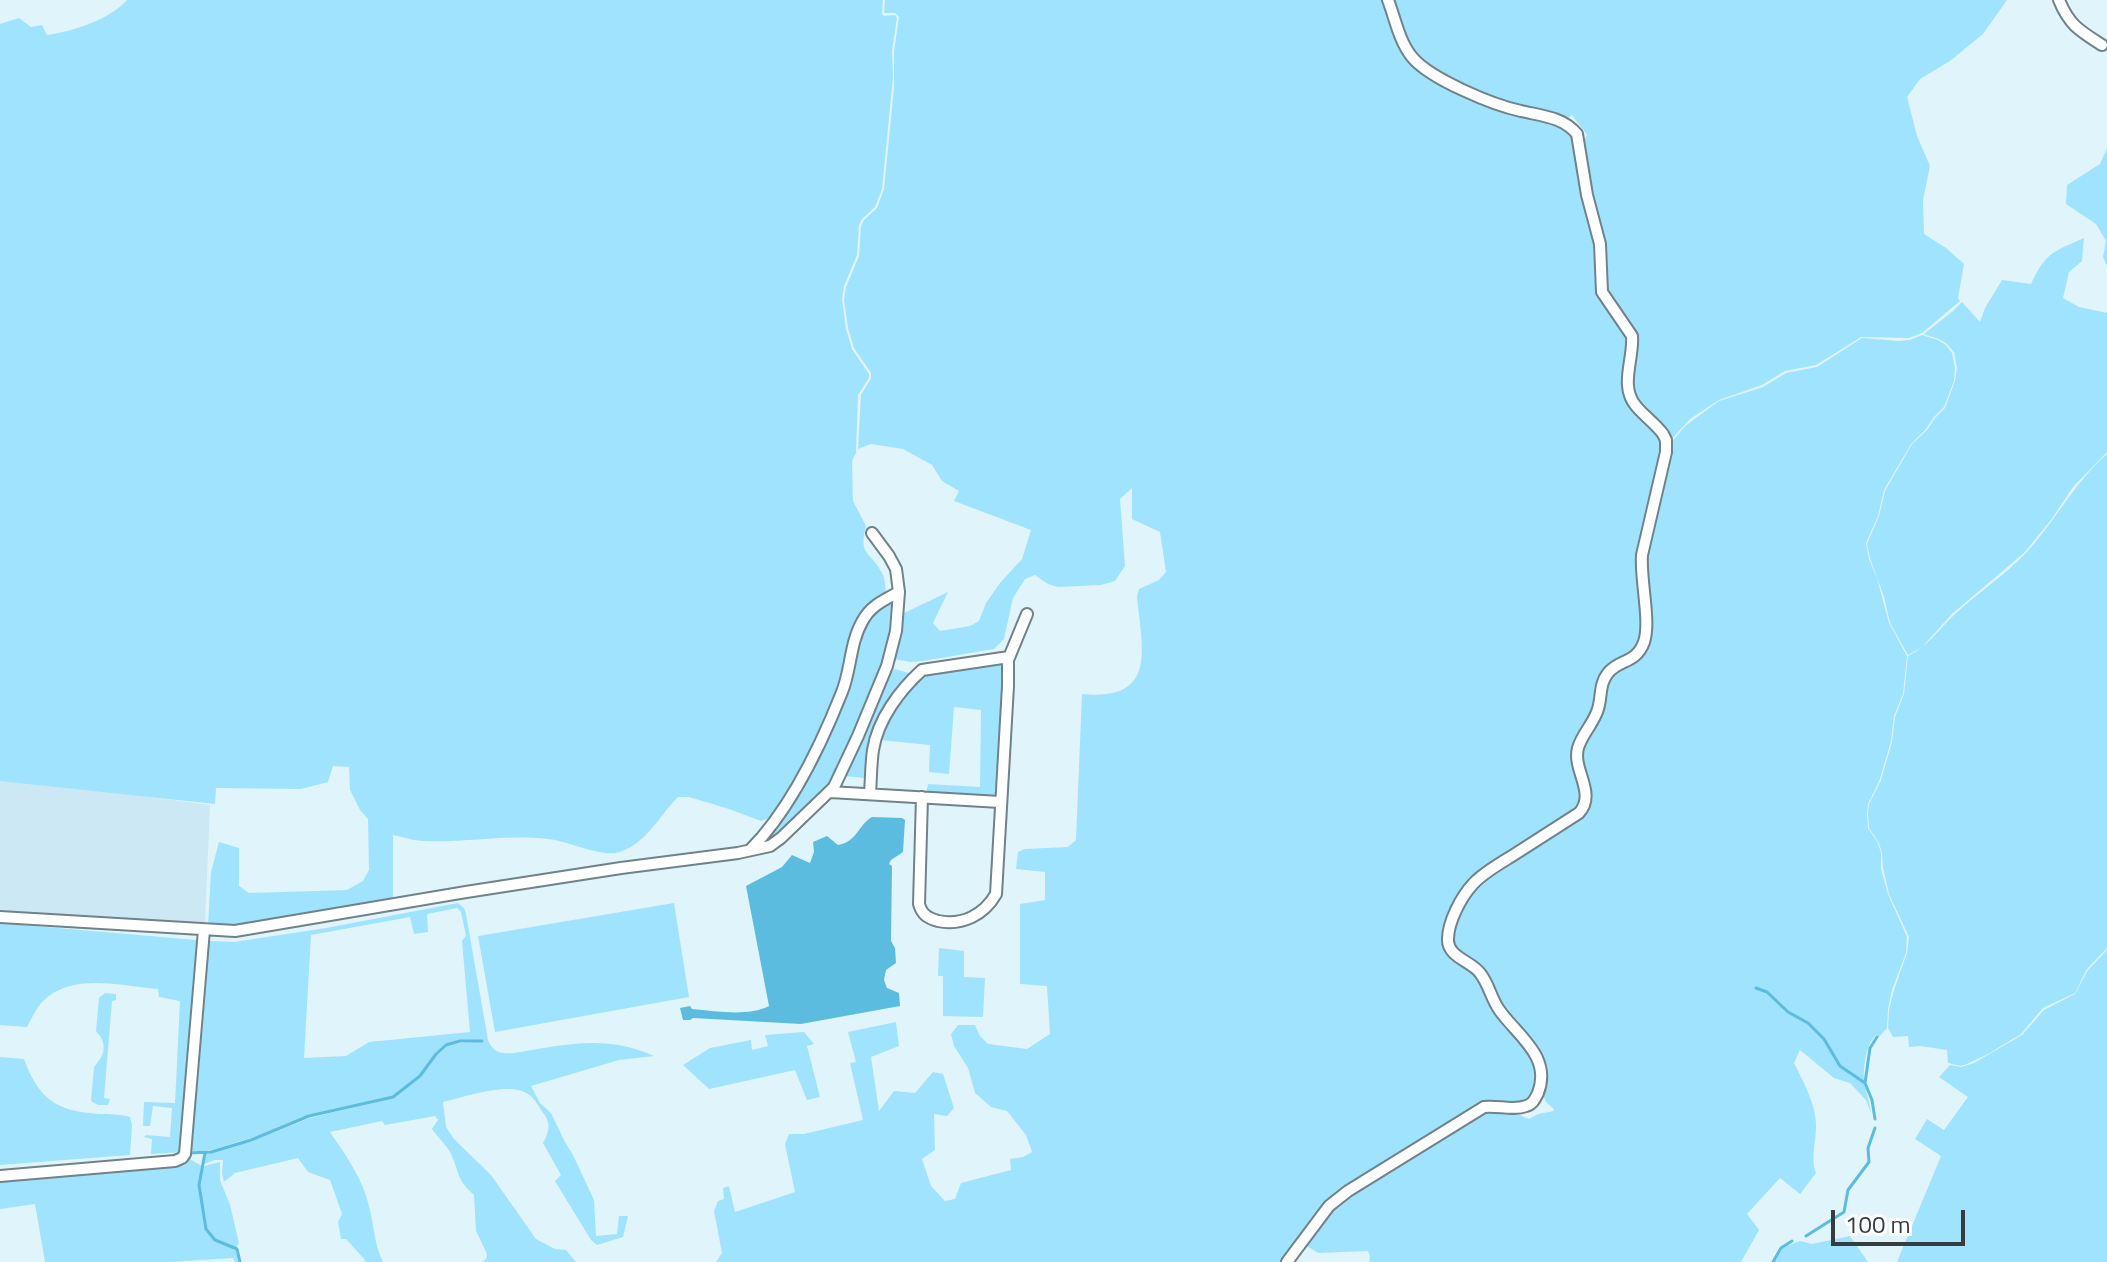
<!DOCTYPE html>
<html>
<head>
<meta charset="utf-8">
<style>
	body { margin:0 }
	#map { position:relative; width:2107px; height:1262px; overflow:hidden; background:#e0f4fc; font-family:"Titillium Web",sans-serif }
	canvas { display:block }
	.scale { position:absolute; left:1831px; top:1210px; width:134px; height:36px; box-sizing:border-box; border:4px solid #353d40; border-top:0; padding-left:10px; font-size:24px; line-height:28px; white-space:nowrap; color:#353d40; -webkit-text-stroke:6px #fff; paint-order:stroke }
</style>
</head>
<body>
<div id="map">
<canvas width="2107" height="1262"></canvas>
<div class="scale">100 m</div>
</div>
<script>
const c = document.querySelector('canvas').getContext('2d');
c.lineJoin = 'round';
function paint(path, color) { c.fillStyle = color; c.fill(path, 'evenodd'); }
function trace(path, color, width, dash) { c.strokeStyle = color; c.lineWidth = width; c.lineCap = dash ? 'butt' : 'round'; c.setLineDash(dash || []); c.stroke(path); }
paint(new Path2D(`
	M0,777l210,28 -5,118 -205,-12z`), '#cce8f4');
paint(new Path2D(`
	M127,0h756l-1,14 2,2 11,-1 2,3 -5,33 1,26 -11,112 -7,18 -13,12 -3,6 -2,30 -13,31 -2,13 4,30 6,20 17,25v4l-11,17 -2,58 -4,8 1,40 13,25c-8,30 4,24 16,47 3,5 3,13 4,19l-18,15 -30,80 -37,82 -22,40 -9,9 -9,3 -35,-13 -37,-11h-11c-19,19 -31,46 -58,55 -19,6 -51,-11 -72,-13 -42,-5 -83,4 -124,2 -10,0 -21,-4 -31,-6v64l-161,28 -24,-1 3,-54 8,-30 20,6v38l10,7 98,-3 16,-9 6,-11 -1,-51 -8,-9 -10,-20 -1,-23 -16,-1 -5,16 -27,7 -85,-1 -1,16 -215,-23v-757l19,-6 12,9 11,-2 5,10c24,-3 64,-16 80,-35z
	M885,0h498l18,47 23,24 132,51 11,6 9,14 18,87 3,51 30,53 2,10 -5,43 37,53 1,10 -22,106 4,74 -9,22 -25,14 -15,43 -16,27 5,63 -9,13 -98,61 -21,28 -12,39 27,30 57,82c10,18 12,27 3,45 -21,11 -27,4 -47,7l-155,98 -10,10 -37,51h-566l6,-9 -8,-42 4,-10 6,-2 -1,-11 6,-2 6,26 60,-20 -10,-48 4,-10h15l59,-14 -13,-57 6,-1 -8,-30 48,-10 3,24 -28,11 8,54 15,-20 21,2 18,-21 10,2 11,34 -7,8 -13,-2 1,36 -13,9 9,27 14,15 10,-2 6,-16 50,-13 -1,-11 13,-2 9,-5 -6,-17 -19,-24 -16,-4 -16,-14 -7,-25 -14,-22 -3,-12 7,-9h17l5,11 8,8 39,5 23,-15 -3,-48 -27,-2v-80l25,-4v-28l-29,-3 2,-17 7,-3 43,-2 8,-7 6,-146c76,7 60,-44 55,-98l2,-7 20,-9 7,-8 -6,-40 -28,-13v-31l-12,11 5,67 -10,15 -14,4 -43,2 -10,-3 -13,-9 -10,4 -12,19 -9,41 -10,10 -71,12 -13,1 -16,-3 8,-45 46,-22 -15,31 7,8 30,-5 9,-5 7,-18 14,-20 22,-24 9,-29 -77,-29 5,-10 -17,-10 -10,-16 -29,-16 -32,-5 -13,5 3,-54 10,-17v-5l-17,-25 -6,-20 -4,-28 2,-13 13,-31 2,-30 3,-6 13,-12 7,-19 10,-101v-37l5,-34 -4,-4h-11z
	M1391,0h616l-24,34 -33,27 -30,18 -13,18 10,39 13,30 -7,34 1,34 22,14 18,16 -6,34 2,3 -38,32 -13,5 -48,-1 -45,28 -31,6 -23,14 -43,15 -29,19 -20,22 -39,-49 5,-47 -31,-52 -23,-150 5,-8 -15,-20 -4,3 -66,-15 -17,-6 -53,-27 -20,-18z
	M2107,148v118l-4,-9 3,-16 -10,-17 -30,-20 1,-19 33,-21z
	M2084,238l-2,23 -13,11 -6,26 16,9 28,6v139l-34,35 -22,33 -27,33 -72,61 -30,33 -14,8 -18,-32 -6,-26 -14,-39 -3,-14 12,-28 6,-25 27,-47 15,-14 8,-12 10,-10 10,-27 2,-13 -3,-16 -7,-8 -8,-5 -15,-5 29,-23 9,-9 18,20 5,-14 17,-28 29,4c15,-32 22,-32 53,-46z
	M1922,335l16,5 8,5 6,8 3,15 -1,13 -10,26 -10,10 -8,12 -15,15 -27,46 -6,26 -12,27 3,16 8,19 12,45 18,33 -4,38 -9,22 -3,25 -11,38 -12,25 -1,10 1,14 10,15 3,10v16l7,25 19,43 -1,16 -14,37 -4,19 -1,19 -8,9 -3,-2c-11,10 -14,37 -11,51 2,10 5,18 6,27l-5,-13 -16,-17 -16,-5 -34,-28 -6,13c9,18 21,40 22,60 1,15 -6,36 0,50l-16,21 -20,-16 -33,36 12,16 -18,32h-372l1,-6 -2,-5 -50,2 -13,-8 27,-37 40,-28 113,-70 28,2 16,7 9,-5 16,-3 -1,-3 -7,-6 -3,-7c5,-11 4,-19 0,-30l-42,-58 -27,-44 -16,-14 -5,-11 1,-7 18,-41 8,-8 105,-70 5,-8c0,-17 -10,-32 -9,-49 1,-17 17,-31 22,-46 4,-9 1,-22 5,-31 5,-9 22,-15 31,-21l7,-60 1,-40 20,-80 3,-33 15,-18 34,-25 44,-14 23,-14 31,-6 45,-29 37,3 11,-1z
	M2107,454v494l-20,21 -12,24 -32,15 -22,26 -33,20 -21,10 -6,2 -13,-3 -1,-13 -27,-4 -11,1 -1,-11 -15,1 -5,-9 1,-19 5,-19 13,-37 2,-16 -20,-43 -6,-26 -1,-15 -3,-10 -10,-15 -1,-14 1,-10 12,-24 11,-38 3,-25 9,-23 4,-38c20,-10 30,-26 46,-41 22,-21 49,-38 71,-61 29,-31 49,-71 82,-100z
	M891,604l3,5 -6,35 -8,30 -39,91 -11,19 -55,53 -4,-4 38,-66 57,-146 9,-10z
	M999,665l4,2 1,17 -5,107 -8,6 -65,-4 2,-9 52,3 1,-77 -27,-3 -5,67 -20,-2 1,-27 -50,-5 23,-44 18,-20z
	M895,669l17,5 -42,69 -5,35 -22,-2 46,-101z
	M458,903l6,5 2,6 22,126c5,13 14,14 26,13 51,-8 90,-19 140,3l-35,4 -88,26 9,17 11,10 14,29 8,13 21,45 2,36 21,-2 2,-18h9l-5,21 -26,8 -6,-5 -36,-59 6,-6 -18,-32c6,-10 8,-20 1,-29 -5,-6 -9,-16 -16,-20 -19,-13 -63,3 -85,8l3,25 8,12 37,36 45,64 19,10 11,1 10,12h-94l4,-3 1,-5 -11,-23 -2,-36c-17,-15 -14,-20 -22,-39 -4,-10 -14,-18 -20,-27l6,-9 -3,-4 -50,9 -3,-4 -52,11c15,22 33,47 39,74 5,18 5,39 14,56h-18v-2l-19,-21h-5l-3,-17 4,-8 -12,-34 -22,-8 -10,-14 -63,15 -11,9 -2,-8 1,-14h-8l-11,4 2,-11 46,-12 58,-23 83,-20 28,-21 15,-22 10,-9 14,-3 21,-1v-2h-21l-15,4 -10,9 -16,23 -27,20 -83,19 -58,23 -40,12 -23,2 17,-208 5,-3 24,1 92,-14zM457,908l4,4 5,24 -4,5 8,91 -101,10 -23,14 -42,2 7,-123 99,-18 4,17 14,-2 -1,-18z
	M674,903l15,94 -194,35 -17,-96z
	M0,923l196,17 3,5 -17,207 -31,2 1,-15 -8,-2 2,-2 24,2 2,-29 -19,-2 -3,20h-7l1,-24 31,1 5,-102 -21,-4 -1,-8c-36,-3 -86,-17 -115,12 -7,7 -11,17 -16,26l-27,-2z
	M939,948l25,3v26l21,1 -2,39 -40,-1v-40h-5z
	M2107,950v312h-210l44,-106 -26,-17 12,-20 17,11 24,-33 -29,-20 11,-12 11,2 13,-4 48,-28 22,-25 31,-16 13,-24z
	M105,993l11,1v6l-4,1 -8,97 6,1 -2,6h-10l-7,-4 3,-34c11,-12 14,-23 2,-36l3,-33z
	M804,1032l10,12 -7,2 13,51 -13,3 -12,-30 -86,19 -26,-24 27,-17 41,-8 1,10 16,-4 -3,-11z
	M0,1057l24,2c15,41 33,52 75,55 10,0 21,0 31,3l2,8 -2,30 -130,10z
	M188,1158l14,8 -3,16 5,-16 16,-4v18l10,25 9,38 -3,6 4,13h-5l-2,-4 -64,4h-124l-10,-58 -35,5v-30l185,-14z
	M1850,1236l18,26h-94l10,-15 16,-6 12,3z`), '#a0e3fe');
paint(new Path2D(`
	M872,817l30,1 3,2 -2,32 -12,8 -2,4 3,2 -1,75 4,7 1,15 -10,7 -2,10 3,8 12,5 1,13 -99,18 -108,-6 -3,2h-7l-3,-12 10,-2 2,3c25,2 55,8 77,-3l-23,-120 36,-19 10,-12 18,8 4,-11 -1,-10 14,-6 11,9c19,-3 20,-20 34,-28z`), '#5bbce0');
trace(new Path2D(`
	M1756,988l11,4 21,20 20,11 16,16 16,27 25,17 7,17 3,19
	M1865,1083l5,-35 7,-11
	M189,1153l22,-1 40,-12 58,-24 84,-19 27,-21 16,-22 10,-9 14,-4h22
	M205,1153l-6,32 7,44 9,11 22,9 3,13
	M1806,1236l38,-24 4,-22 21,-28 -1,-14 7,-20
	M1773,1262l8,-14 11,-7`), '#5bbce0', 3);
const street = new Path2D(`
	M2059,0c10,25 21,31 43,45
	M830,792l170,10
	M870,794c1,-15 1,-30 3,-44 5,-31 27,-60 49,-80l87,-13
	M922,797l-3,107c3,11 9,14 19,17 24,5 46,-6 58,-27l12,-208v-26l19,-46
	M750,850c40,-40 71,-105 92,-158 9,-22 8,-49 20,-70 8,-16 22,-22 37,-30
	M0,917l235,14 231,-39 155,-24 117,-15 32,-7 11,-8 53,-51 24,-51 29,-70 9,-35 3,-39 -3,-23 -7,-13 -17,-23
	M0,1176l175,-15 7,-3 3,-4 19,-224
	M1287,1262l42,-56 19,-15 136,-84c13,-2 29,4 42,-1 7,-2 9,-7 12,-13 14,-36 -20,-57 -38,-82 -9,-12 -11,-27 -20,-38 -9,-12 -33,-16 -32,-34 0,-17 13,-42 25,-55 10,-11 26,-20 39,-28 22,-14 45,-29 67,-43 18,-20 -7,-43 -1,-65 4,-14 16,-25 20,-39 4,-13 1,-25 10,-36 11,-14 28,-9 36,-31 7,-20 -4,-63 -2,-87l24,-103v-12l-3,-6c-8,-11 -19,-18 -27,-28 -17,-20 -2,-47 -4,-70l-30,-44 -2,-48 -13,-49 -10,-61c-14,-17 -35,-18 -56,-23 -28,-6 -91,-32 -109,-54 -13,-16 -17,-39 -24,-57`);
trace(street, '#70828a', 14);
trace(street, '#fff', 10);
</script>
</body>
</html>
